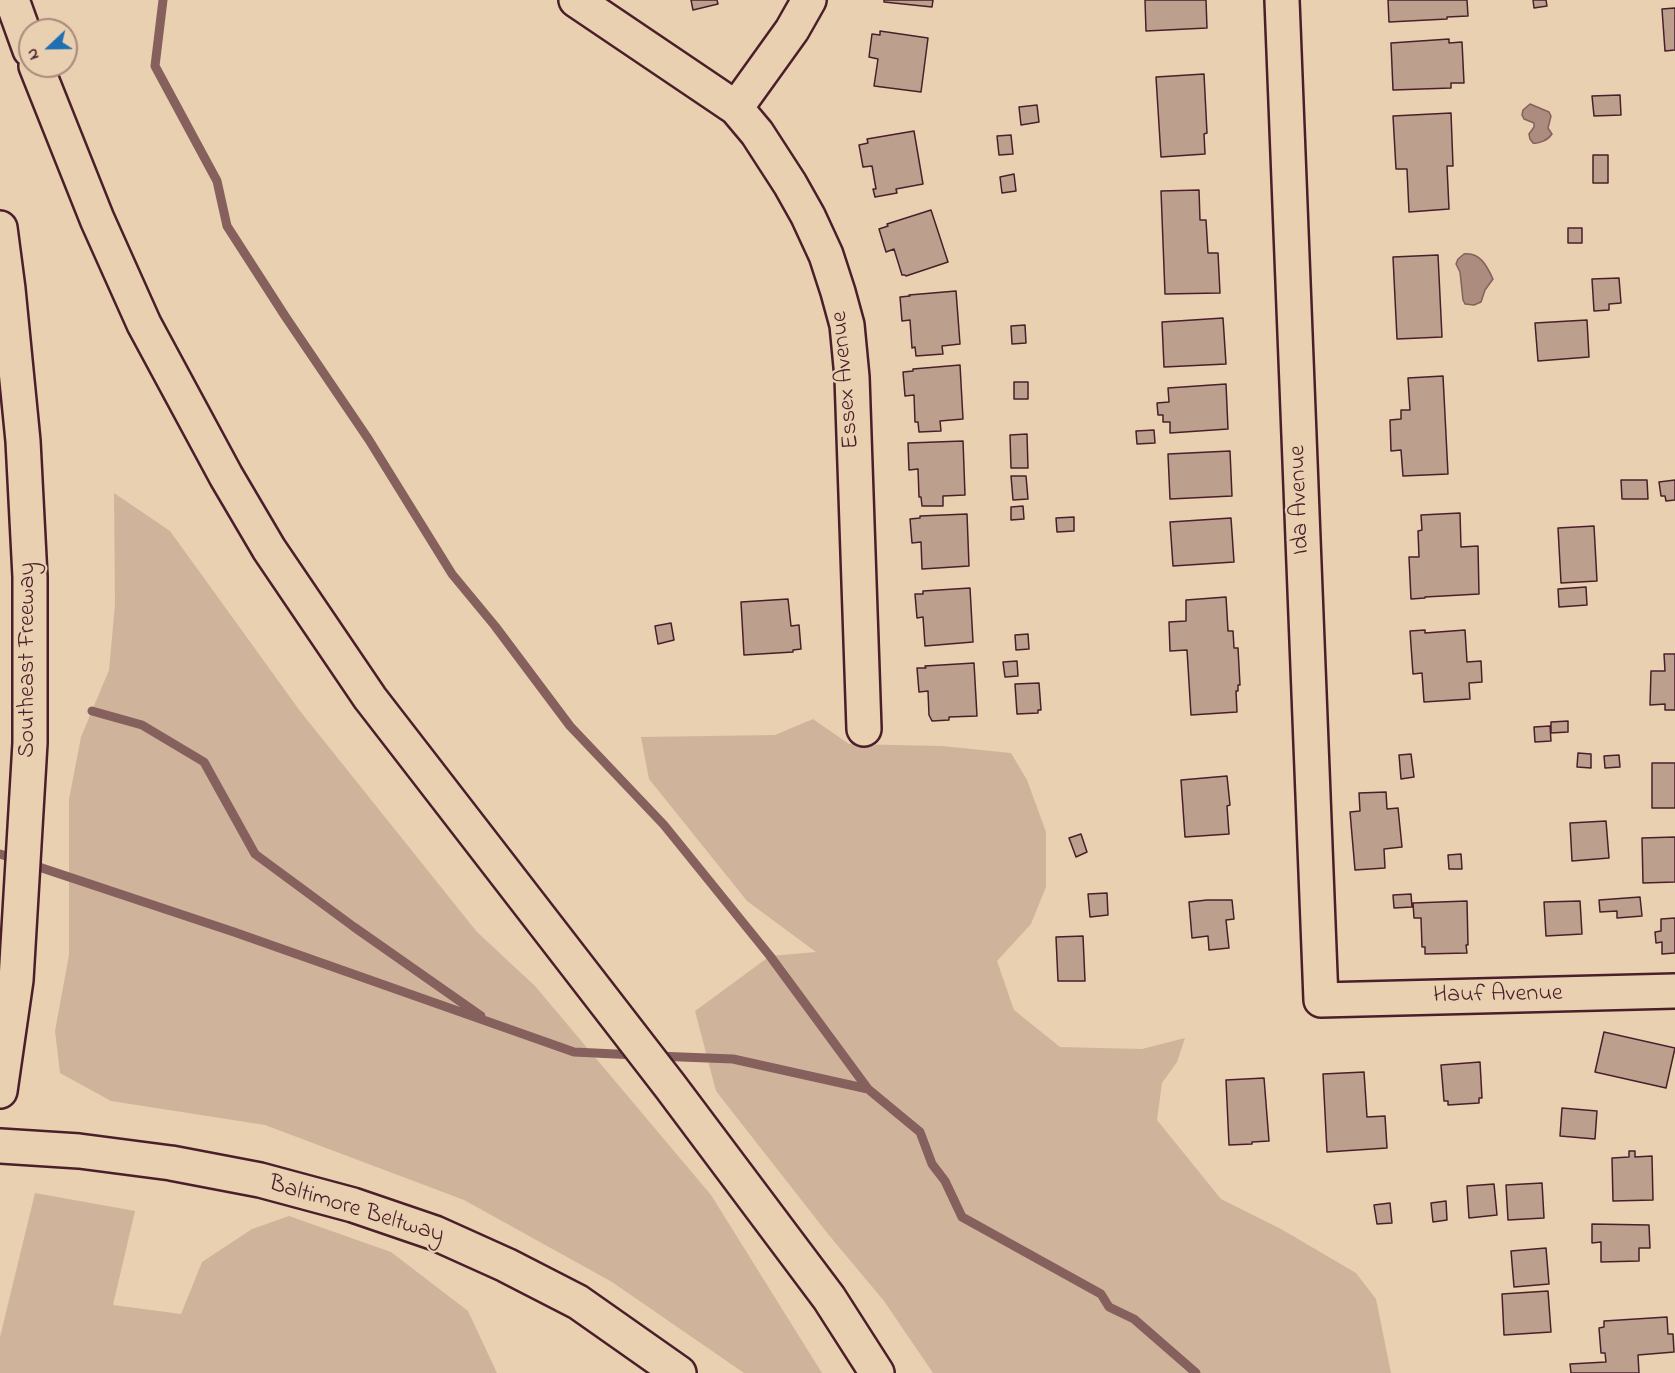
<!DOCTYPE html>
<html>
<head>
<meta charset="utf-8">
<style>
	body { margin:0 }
	#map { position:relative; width:1675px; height:1373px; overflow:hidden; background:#e9d0b1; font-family:"Indie Flower",sans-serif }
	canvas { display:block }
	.north { position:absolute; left:18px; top:18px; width:60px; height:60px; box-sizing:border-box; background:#e9d0b1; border:2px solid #a9897b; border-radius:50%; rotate:248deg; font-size:16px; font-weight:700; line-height:24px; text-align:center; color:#4a1f2b }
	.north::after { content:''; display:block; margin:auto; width:21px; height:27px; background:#1f6fb2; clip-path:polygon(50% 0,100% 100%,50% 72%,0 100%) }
</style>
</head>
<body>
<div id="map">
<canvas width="1675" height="1373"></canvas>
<div class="north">N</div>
</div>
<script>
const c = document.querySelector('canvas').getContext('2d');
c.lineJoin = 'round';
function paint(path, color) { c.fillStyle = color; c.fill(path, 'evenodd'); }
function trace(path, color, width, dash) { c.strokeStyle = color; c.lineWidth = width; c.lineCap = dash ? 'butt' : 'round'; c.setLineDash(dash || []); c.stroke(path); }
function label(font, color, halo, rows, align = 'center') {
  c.font = font + ' "Indie Flower",sans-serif'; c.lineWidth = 4.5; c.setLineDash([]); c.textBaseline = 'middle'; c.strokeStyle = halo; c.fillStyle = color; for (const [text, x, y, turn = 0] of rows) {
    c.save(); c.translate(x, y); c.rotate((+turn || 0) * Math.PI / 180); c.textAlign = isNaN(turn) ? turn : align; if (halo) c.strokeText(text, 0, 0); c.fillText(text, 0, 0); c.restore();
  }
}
paint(new Path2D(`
	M114,493l56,38 130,180 177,221 58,54 176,209 111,178h-78l-132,-91 -148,-82 -199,-75 -154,-24 -51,-28 -5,-42 14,-76v-156l12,-62 28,-67 6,-66z
	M813,719l36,25 93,2 69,7 16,27 19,52v55l-15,37 -34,37 17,49 46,37 82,2 43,-11 -8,24 -15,21 -5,37 64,79 60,30 75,44 20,26 15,74h-458l-49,-72 -56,-67 -112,-143 -21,-80 75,-55 46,-4 -69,-51 -98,-122 -8,-42 134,-2z
	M35,1193l100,18 -22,94 68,9 21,-52 50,-33 37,-13 102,36 77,59 29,62h-497v-36z`), '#cfb49b');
const water = new Path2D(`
	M1530,104l19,8 2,4 -3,12 4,6c-4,6 -13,10 -19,9l-3,-4 -1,-5 5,-7v-4l-10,-4 -2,-4 1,-5z
	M1464,254c16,-2 23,12 29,25l-8,11 -4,12 -7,3 -9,-1 -2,-4 -3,-28 -4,-8 2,-5z`);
paint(water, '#ac8c7e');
trace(water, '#85605d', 1.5);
trace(new Path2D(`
	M163,0l-8,66 62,115 10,45 58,90 84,124 83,134 43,52 75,100 94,99 106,131 98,133 52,43 12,32 13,17 17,36 139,77 8,13 25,12 62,54
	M92,711l50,14 62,37 51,92 99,73 127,89
	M0,854l234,78 340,120 62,3
	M656,1056l77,3 135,30`), '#85605d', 9);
const building = new Path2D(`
	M691,0h26l1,4 -25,6z
	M884,0h49l-1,7 -48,-5z
	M1145,0h61l1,28 -61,3z
	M1388,0h79l1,16 -21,1v2l-58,3z
	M1533,0h13l1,6 -13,2z
	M1675,8v42l-10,1 -3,-42z
	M880,31l48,7 -7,54 -47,-6 4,-27 -9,-2 3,-23 8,1z
	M1449,39v4l13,-1 2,41h-13v5l-58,2 -2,-47z
	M1204,74l3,59 -3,1 1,20 -44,3 -5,-80z
	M1620,95l1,20 -27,1 -2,-20z
	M1037,105l2,17 -18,3 -2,-18z
	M1451,113l2,53h-6l2,43 -40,3 -2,-43h-11l-3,-53z
	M914,131l9,53 -27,5 1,4 -22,4 -2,-8h3l-4,-23 -9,1 -4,-22 9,-2 -1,-4z
	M1011,135l2,19 -14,1 -2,-19z
	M1593,155h15v28h-15z
	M1014,174l2,17 -14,2 -2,-16z
	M1199,190l1,30h6l2,33h10l2,40 -55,1 -4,-103z
	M931,210l17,52 -42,14 -1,-1h-3l-8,-26 -8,3 -7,-23 9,-3 -1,-2z
	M1568,228h14v15h-14z
	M1438,255l4,82 -45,2 -4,-82z
	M1619,278l2,25 -12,1v6l-15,1 -2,-32z
	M956,291l4,53 -18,2 1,8 -27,2 -1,-9 -3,1 -2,-28 -8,1 -2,-24 10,-1 -1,-1z
	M1223,318l3,46 -62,3 -2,-45z
	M1587,320l2,37 -51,4 -3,-38z
	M1025,325l1,18 -14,1 -1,-18z
	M960,365l3,54 -23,2 1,10 -22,1 -1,-10h-3l-1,-27 -9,1 -2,-24 10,-1v-2z
	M1443,376l5,98 -45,2 -2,-26 -10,1 -1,-31 11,-1v-9h9l-2,-32z
	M1014,382h14v17h-14z
	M1226,384l2,45 -58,4v-11h-7v-7h-5l-1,-12 12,-1 -1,-14z
	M1154,430l1,13 -18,1 -1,-13z
	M1027,434l1,34h-17l-1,-33z
	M963,441l2,54 -22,1v10h-21l-1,-9h-2l-1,-28 -9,1 -1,-27z
	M1230,451l2,45 -62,3 -2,-45z
	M1011,476h15l2,23 -15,1z
	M1621,480h26l1,19h-26z
	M1675,480v20l-9,1 -1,-5h-4l-2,-14z
	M1023,506l1,13 -13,1v-13z
	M1460,513l1,34 17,-1 1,48 -54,3v1l-14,1 -2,-42h10l-1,-26 4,-1 -1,-15z
	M967,514l2,52 -47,3 -1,-27 -9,1 -2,-24 10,-1v-2z
	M1074,517v14l-17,1 -1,-14z
	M1231,518l3,44 -61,4 -3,-44z
	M1594,526l3,55 -36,2 -3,-55z
	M1586,587l1,18 -28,2 -1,-18z
	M970,588l3,54 -48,4 -2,-29 -6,1 -2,-24h8v-3z
	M1226,597l2,34h5l1,17h4l2,37h-2v6h-2l1,21 -46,3 -4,-65 -17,1 -1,-29 17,-1v-21z
	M788,599l3,27 8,-1 2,24 -8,1v2l-49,3 -3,-53z
	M671,623l3,17 -16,4 -3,-18z
	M1425,630v3l40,-3 2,32 14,-1 1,21 -13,1 1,16 -46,3 -2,-29 -9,1 -3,-43z
	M1028,634l1,15 -13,1 -1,-15z
	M1664,654h11v56h-10v-6l-15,1 1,-34h14z
	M1017,661l1,15 -13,1 -2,-15z
	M974,663l3,53 -28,1v3l-17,1 -3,-6 -1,-24 -9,1 -2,-24h9l-1,-2z
	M1039,683l2,27h-3v3l-21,1 -2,-30z
	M1568,721v11l-17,1v-11z
	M1550,726l1,15 -16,1 -1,-15z
	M1578,753l13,1v14l-14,-1z
	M1411,754l3,23 -13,2 -2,-24z
	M1619,755l1,12 -15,1 -1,-12z
	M1652,763h23v45h-23z
	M1227,776l3,29 -3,1 2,28 -44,3 -4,-57z
	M1386,792l1,17 11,-1 4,39 -18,2 1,19 -30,2 -5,-58 10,-1 -1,-18z
	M1606,821l3,37 -37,3 -2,-38z
	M1081,834l6,18 -11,5 -7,-19z
	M1675,837v45l-32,1 -1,-45z
	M1461,854l1,15h-13l-1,-14z
	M1107,893l1,22 -18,2 -2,-23z
	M1411,894l1,13 -18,1 -1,-13z
	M1640,897l2,19 -25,2v-7l-17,1 -1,-12z
	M1207,900h25l2,19 -8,1 3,28 -20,2 -1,-14 -16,2 -3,-36z
	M1467,901l1,44h-2l1,8 -42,1v-7h-3l-1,-29h-7l-1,-15z
	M1580,901l2,33 -36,2 -2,-34z
	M1675,918v35l-13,1v-12l-6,1 -1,-11 6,-1v-12z
	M1083,936l2,45h-27l-2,-44z
	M1604,1032l71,16 -9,40 -71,-16z
	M1480,1062l2,36h-3v5l-31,2v-4h-4l-3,-36z
	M1364,1072l3,45 18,-1 2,32 -60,4 -4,-78z
	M1264,1078l5,63 -17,1v2l-23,1 -3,-65z
	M1562,1108l35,3 -2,28 -35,-3z
	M1629,1151h6v6l17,-1 1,44 -40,1 -1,-43 17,-1z
	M1542,1183l2,35 -36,2 -2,-35z
	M1494,1184l3,31 -28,3 -2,-32z
	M1446,1201l1,19 -14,2 -2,-19z
	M1390,1203l2,20 -15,1 -3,-19z
	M1592,1224l57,1 1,23h-11v13l-38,1v-20l-9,1z
	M1546,1248l3,36 -35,3 -3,-36z
	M1548,1291l3,41 -47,3 -2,-41z
	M1667,1317l1,17h5l1,18 -36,3 1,18h-68l-1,-9 36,-2 -1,-9h-4l-2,-25 5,-1v-6z`);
paint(building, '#bc9f8c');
trace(building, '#4a1f2b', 1.5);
const minor = new Path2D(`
	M576,0l160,108 21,25 33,51 18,32 18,39 12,37 9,33 5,52 12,352
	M1282,0l39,1000 354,-9
	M736,108l56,-78 17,-30`);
const highway = new Path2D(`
	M12,0l18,50
	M36,66l61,153 47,105 82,152 43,73 101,149 300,388 159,212 48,75
	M0,228l8,61 15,152 7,136v166l-14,237 -16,111
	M0,1146l79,5 92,12 89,17 93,25 82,28 71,32 72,37 101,71`);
trace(minor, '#4a1f2b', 38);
trace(highway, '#4a1f2b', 38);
trace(minor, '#e9d0b1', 33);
trace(highway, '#e9d0b1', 33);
label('24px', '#4a1f2b', '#e9d0b1', [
	["Essex Avenue",847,380,-95],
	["Ida Avenue",1301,500,-92],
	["Southeast Freeway",29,660,-90],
	["Hauf Avenue",1498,996,-1],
	["Baltimore Beltway",356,1211,17]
]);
</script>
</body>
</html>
